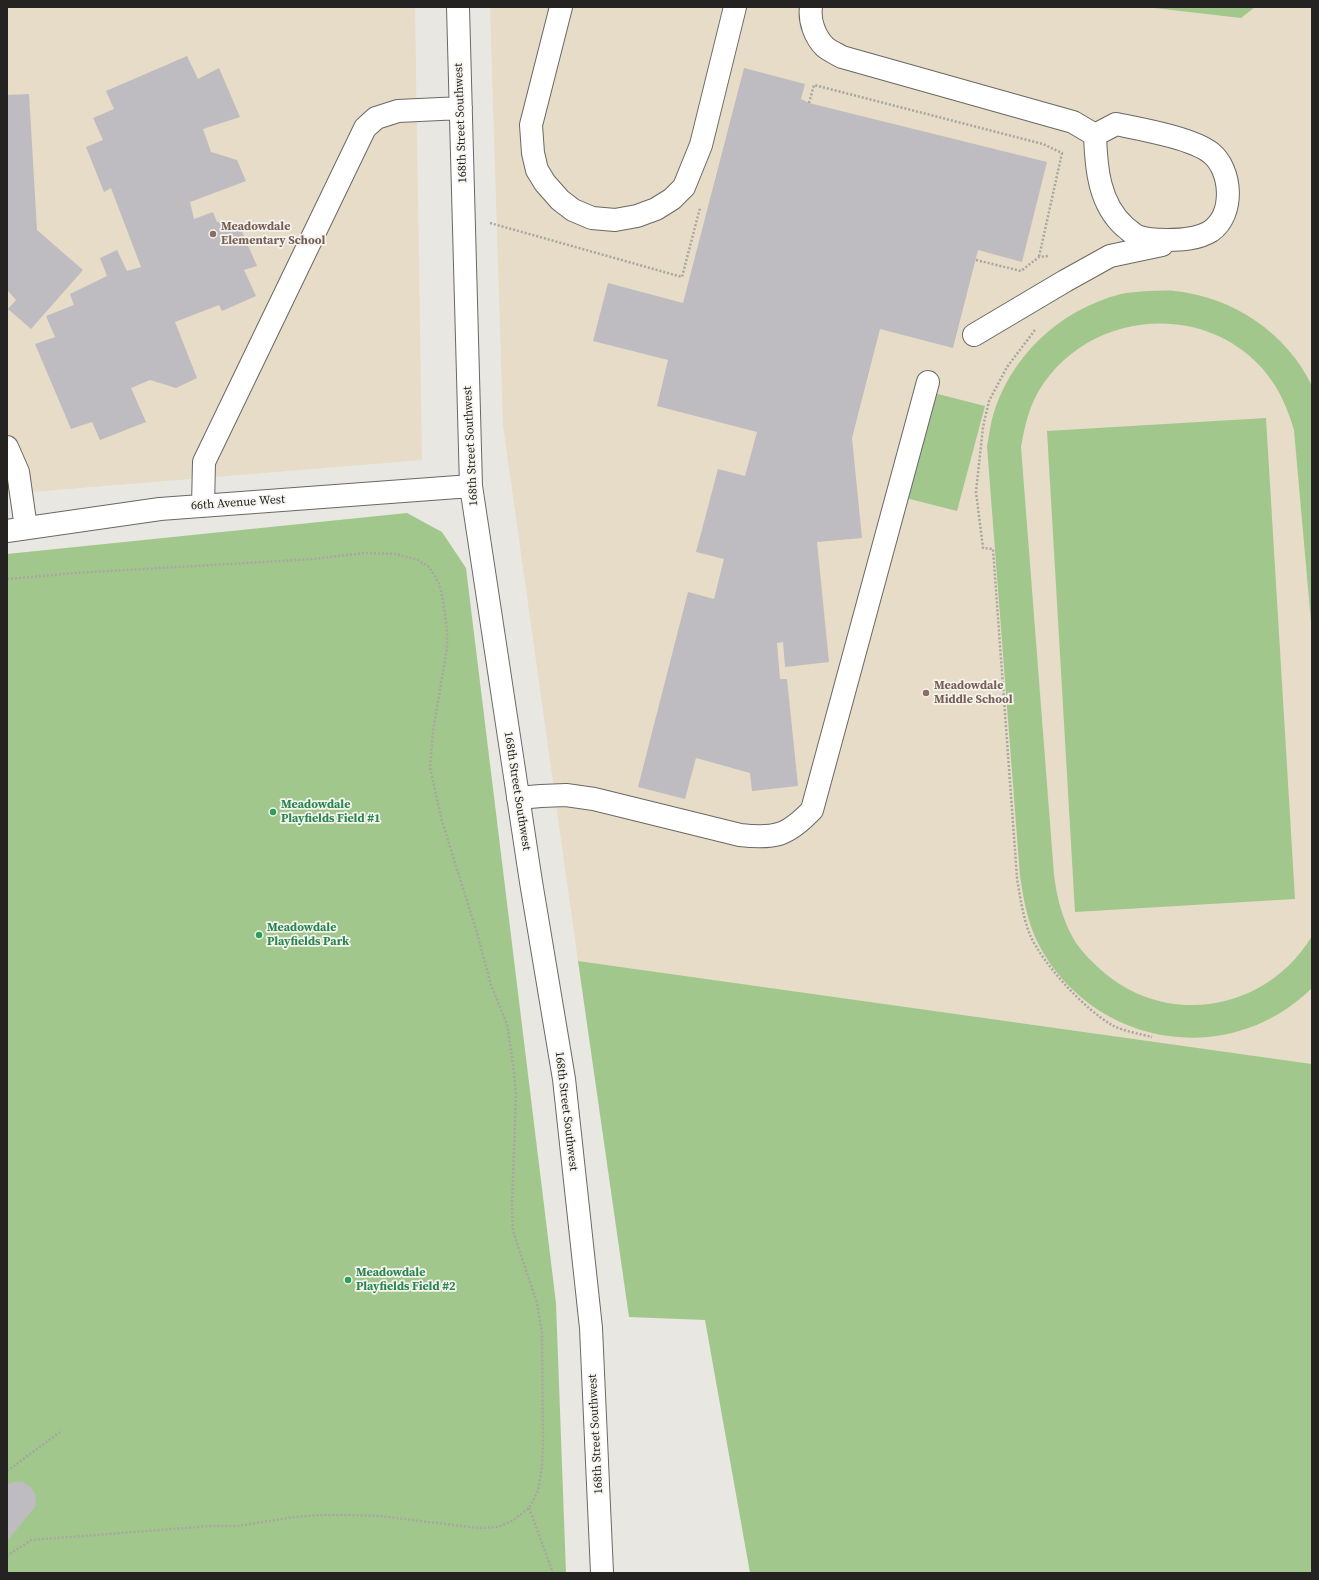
<!DOCTYPE html>
<html>
<head>
<meta charset="utf-8">
<style>
	body { margin:0 }
	#map { position:relative; width:1319px; height:1580px; overflow:hidden; background:#e9e7e2; font-family:"Source Serif 4",serif }
	canvas { display:block }
	.frame { position:absolute; inset:0; border:8px solid #242321; pointer-events:none }
</style>
</head>
<body>
<div id="map">
<canvas width="1319" height="1580"></canvas>
<div class="frame"></div>
</div>
<script>
const c = document.querySelector('canvas').getContext('2d');
c.lineJoin = 'round';
function paint(path, color) { c.fillStyle = color; c.fill(path, 'evenodd'); }
function trace(path, color, width, dash) { c.strokeStyle = color; c.lineWidth = width; c.lineCap = dash ? 'butt' : 'round'; c.setLineDash(dash || []); c.stroke(path); }
function label(font, color, halo, rows, align = 'center') {
  c.font = font + ' "Source Serif 4",serif'; c.lineWidth = 3.5; c.setLineDash([]); c.textBaseline = 'middle'; c.strokeStyle = halo; c.fillStyle = color; for (const [text, x, y, turn = 0] of rows) {
    c.save(); c.translate(x, y); c.rotate((+turn || 0) * Math.PI / 180); c.textAlign = isNaN(turn) ? turn : align; if (halo) c.strokeText(text, 0, 0); c.fillText(text, 0, 0); c.restore();
  }
}
paint(new Path2D(`
	M7,7h408l7,453 -415,34z
	M490,7h822v1057l-734,-103 -75,-536z`), '#e6dcc7');
paint(new Path2D(`
	M1146,7h109l-14,11z
	M1148,291c9,0 18,-1 27,0 58,6 112,42 137,95v247l-18,-203c-7,-24 -17,-46 -34,-64 -65,-69 -184,-51 -226,34 -7,15 -10,31 -13,47l33,428c3,24 9,47 22,68 7,10 16,19 25,27 66,59 166,41 211,-34v52c-80,79 -210,61 -268,-34 -15,-24 -20,-51 -24,-78l-33,-430c2,-9 3,-19 5,-27 17,-62 67,-109 129,-125 8,-2 18,-2 27,-3z
	M922,390l63,16 -28,105 -63,-16z
	M1266,418l29,481 -220,13 -28,-481z
	M407,513l35,19 24,36 90,735 10,270h-559v-1019z
	M578,961l734,103v509h-562l-45,-253 -76,-3z`), '#a2c78d');
paint(new Path2D(`
	M187,56l11,23 21,-11 21,49 -37,12 8,23 26,8 9,21 -56,21 4,17 19,-7 4,10 11,-1 5,9 7,-3 17,39 -13,4 12,26 -34,15 -3,-6 -44,17 22,56 -21,10 -26,-8 -19,8 15,34 -46,18 -8,-18 -21,7 -36,-85 20,-7 -9,-21 28,-11 -4,-11 37,-18 -7,-18 17,-8 10,21 14,-4 -30,-79 -7,4 -18,-45 17,-7 -10,-22 21,-9 -8,-18z
	M744,68l61,16 -4,15 8,4 238,59 -25,100 -44,-12 -25,98 -73,-19 -28,109 10,100 -45,4 12,120 -44,5 -2,-25 -6,1 3,36h7l11,107 -46,5 -2,-18 -54,-15 -11,41 -47,-12 50,-195 26,7 10,-40 -28,-7 22,-83 27,7 12,-44 -100,-26 11,-46 -75,-19 15,-58 75,20z
	M29,94l8,136 46,40 -52,59 -23,-20 8,-9 -9,-10v-195z
	M14,1482h9l8,5 5,9 -1,11 -28,34v-57z`), '#bebcc0');
const minor = new Path2D(`
	M458,7l13,479 60,396 33,197 27,249 11,245
	M561,7l-30,118 2,28 4,17 8,13 15,17 13,10 19,8 23,2 22,-4 19,-7 16,-10 12,-12 17,-42 34,-138
	M811,7c-2,14 4,30 14,40 5,4 12,7 17,10l231,65 22,13
	M1116,124c24,5 76,14 95,29 21,17 24,61 0,78 -13,8 -29,9 -44,9 -9,0 -21,0 -30,-4 -4,-2 -8,-6 -12,-9 -26,-23 -29,-59 -30,-92z
	M974,335l91,-54 45,-25 52,-11
	M7,447l11,25 8,56
	M203,506l1,-44 161,-334 11,-10 22,-7 63,-3
	M7,531l153,-22 311,-23
	M518,798l23,-2 25,-1 28,4 146,36c35,4 47,1 72,-25l116,-428`);
trace(minor, '#6a6864', 24);
trace(new Path2D(`
	M809,103l5,-18 229,59 19,9 -23,104
	M490,223l192,54 18,-69
	M976,260l45,11 18,-14 9,-1
	M1035,330l-28,37 -18,34 -6,26 -7,65 7,56 10,1 24,329c3,19 6,39 13,57 13,29 54,74 82,90 10,6 29,9 40,12
	M7,579l68,-6 239,-14 50,-6 32,1 22,6 11,7 10,16 4,17 4,30v18l-14,83 -3,36 11,51 36,115 14,52 16,39 6,40 3,29 -4,113 1,25 24,72 5,30 1,108 -1,26 -4,24 -9,17 -17,13 -14,6 -20,1 -98,-12 -30,-1h-31l-25,2 -57,9h-26l-180,14 -24,16
	M7,1471l53,-39
	M529,1508l24,65`), '#a8a6a2', 2.5, [2, 2]);
trace(minor, '#fff', 22);
for (const [x, y, r, color] of [
	[213,234,4,"#8d6e63"],
	[926,693,4,"#8d6e63"],
	[273,812,4,"#2e9e5b"],
	[259,935,4,"#2e9e5b"],
	[348,1280,4,"#2e9e5b"]
]) { const dot = new Path2D(); dot.arc(x, y, r, 0, 2 * Math.PI); c.fillStyle = color; c.fill(dot); trace(dot, '#f6f4ef', 1.5); }
label('12px', '#242321', '#f6f4ef', [
	["168th Street Southwest",461,123,-92],
	["168th Street Southwest",471,446,-93],
	["66th Avenue West",238,503,-4],
	["168th Street Southwest",517,791,81],
	["168th Street Southwest",566,1111,83],
	["168th Street Southwest",596,1434,-93]
]);
label('bold 12px', '#785e54', '#f6f4ef', [
	["Meadowdale",221,227],
	["Elementary School",221,241],
	["Meadowdale",934,686],
	["Middle School",934,700]
], 'left');
label('bold 12px', '#27864d', '#f6f4ef', [
	["Meadowdale",281,805],
	["Playfields Field #1",281,819],
	["Meadowdale",267,928],
	["Playfields Park",267,942],
	["Meadowdale",356,1273],
	["Playfields Field #2",356,1287]
], 'left');
</script>
</body>
</html>
